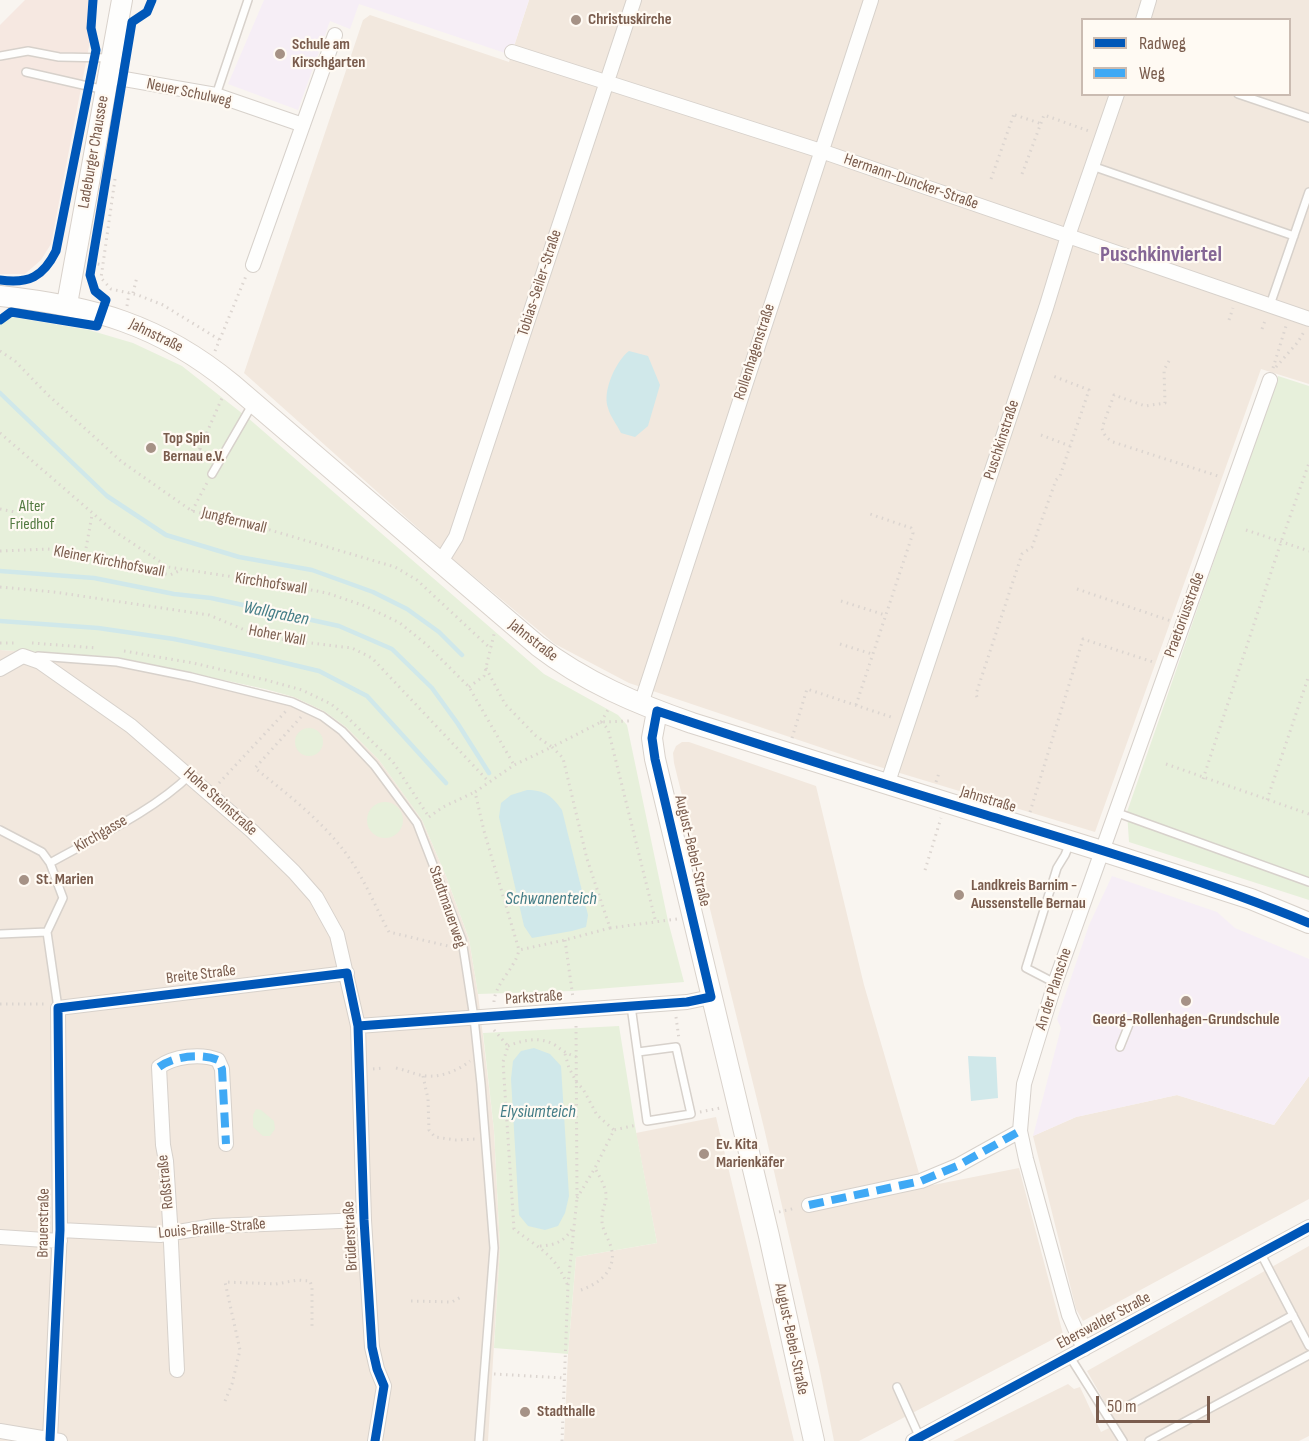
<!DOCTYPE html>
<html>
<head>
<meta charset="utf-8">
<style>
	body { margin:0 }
	#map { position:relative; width:1309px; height:1441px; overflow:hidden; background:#f9f5f0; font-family:"Sofia Sans Condensed",sans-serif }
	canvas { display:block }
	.legend { position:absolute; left:1081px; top:18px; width:210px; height:78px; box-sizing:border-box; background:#fffaf3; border:2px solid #cabbb1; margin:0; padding:8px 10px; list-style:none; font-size:18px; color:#7a5c4d }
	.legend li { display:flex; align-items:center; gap:12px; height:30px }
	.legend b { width:30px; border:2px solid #cabbb1 }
	.scale { position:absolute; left:1096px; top:1396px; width:114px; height:27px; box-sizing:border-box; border:3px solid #7a5c4d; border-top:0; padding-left:8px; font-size:18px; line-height:21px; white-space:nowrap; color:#7a5c4d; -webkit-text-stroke:4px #fffaf3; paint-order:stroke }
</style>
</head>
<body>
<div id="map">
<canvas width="1309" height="1441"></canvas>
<ul class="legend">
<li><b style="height:8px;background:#0057b8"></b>Radweg</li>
<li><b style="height:8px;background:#3fa9f5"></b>Weg</li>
</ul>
<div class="scale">50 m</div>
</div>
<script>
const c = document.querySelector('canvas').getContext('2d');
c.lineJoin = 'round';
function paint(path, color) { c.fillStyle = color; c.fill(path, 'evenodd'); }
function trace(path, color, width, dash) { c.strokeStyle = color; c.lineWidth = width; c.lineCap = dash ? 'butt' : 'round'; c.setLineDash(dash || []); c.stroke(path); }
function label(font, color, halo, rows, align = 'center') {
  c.font = font + ' "Sofia Sans Condensed",sans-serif'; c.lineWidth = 4.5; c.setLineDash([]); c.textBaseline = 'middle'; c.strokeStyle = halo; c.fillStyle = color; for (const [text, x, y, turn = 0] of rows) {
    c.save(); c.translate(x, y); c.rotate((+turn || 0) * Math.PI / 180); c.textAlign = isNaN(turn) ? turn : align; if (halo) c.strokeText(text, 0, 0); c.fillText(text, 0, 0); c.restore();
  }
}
paint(new Path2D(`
	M529,0h780v384l-48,-15 -166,463 -225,-68 -241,-81 -74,-39 -108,-90 -203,-181 119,-353 7,-5 139,47zM1082,20h208v74h-208z
	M0,650l117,7 75,16 102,24 30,14 22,16 33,33 43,60 24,56 23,63 9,55 16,136 6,118 -12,193h-488z
	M682,742h7l127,44 48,199 59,202 96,-19 44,166 -204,107h-25l-15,-75 -55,-238 -90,-365 -1,-10 3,-7z
	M1309,1076v123l-226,122 -7,-12 -43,-173 43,-19 101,-22 97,30z
	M716,1117l78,324h-230l4,-87 8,-97 81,-14 -21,-110z
	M1309,1246v190l-10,5h-346l115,-57 6,5 6,-2 21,45 16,-8 -30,-53z`), '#f2e8de');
paint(new Path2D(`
	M25,0h73l-47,244 -10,16 -16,14h-25v-249z`), '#f6e8e1');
paint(new Path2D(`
	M264,0h265l-18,55 -152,-51 -9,25 -20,-8 -32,89 -70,-26z
	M1112,876l105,36 18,16 74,31v117l-35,49 -97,-30 -101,22 -43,19 28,-108 -4,-9 32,-94z`), '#f6eef6');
paint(new Path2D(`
	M0,315l89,15 44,13 49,23 66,52 296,256 74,41 9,10 41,196 16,61 -112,9 -94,3 -9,-55 -23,-63 -24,-56 -43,-60 -33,-33 -22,-16 -30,-14 -29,-8 -148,-32 -117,-7z
	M1278,376l31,10v514l-180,-58 -2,-30z
	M295 742a14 14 0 1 1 28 0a14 14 0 1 1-28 0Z
	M367 820a18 18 0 1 1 36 0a18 18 0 1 1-36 0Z
	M619,1026l16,100 22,117 -81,14 -8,97 -74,-6 6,-100 -6,-118 -11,-97z
	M256,1109l5,1 13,11 1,8 -5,7h-7l-10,-9v-12z`), '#e7f0db');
paint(new Path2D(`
	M629,351l19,5 12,29 -12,41 -13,11 -14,-4c-4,-8 -11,-17 -13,-25 -6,-17 8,-47 21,-57z
	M527,790c18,0 25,6 35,20l26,105 -2,12 -14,4 -40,7 -8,-12 -25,-109 2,-14 10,-8z
	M534,1048l16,6 11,12 8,130 -4,17 -7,13 -13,4 -17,-4 -9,-11 -8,-136 2,-18 8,-10z
	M968,1056l28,1 2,41 -27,3z`), '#d0e8ea');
trace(new Path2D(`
	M0,393l107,103 59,39 73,22 73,13 61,22 34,17 32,23 23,23
	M0,571l94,7 80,16 37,4 128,28 53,23 40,39 26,36 31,49
	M0,621l98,7 76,11 82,17 63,15 48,25 79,87`), '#d0e8ea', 4.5);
const service = new Path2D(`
	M0,56l28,-5 31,6 52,1
	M26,72l79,18
	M1238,94l71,24
	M216,95l32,-95
	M1092,166l202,70
	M1270,305l39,-113
	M212,474l40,-69
	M38,656l79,6 74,15 101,25 30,14 20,15 32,34 43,58 45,117 12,78 7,66 13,164 -15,193
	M1115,812l194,70
	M0,830l42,22 8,11
	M47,932l16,-34 -13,-35c46,-26 102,-51 140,-88
	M47,932l11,76
	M0,934l47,-2
	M1055,983l-29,-15 31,-100 8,-13 5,-12
	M631,1006l16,115 44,-7 -15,-67 -38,5
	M1120,1047l10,-25
	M1261,1254l48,92
	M1070,1357l53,84
	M897,1387l23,51
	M1128,1406l165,-91
	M1149,1441l160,-86`);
const minor = new Path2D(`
	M1143,20l6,-20
	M512,52l309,99 488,168
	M107,76l109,19 87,30
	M253,265l82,-230
	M440,563l16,-26 178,-537
	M0,669l23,-13 17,6 91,64 121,105 42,41 22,25 21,38 21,91 6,194 8,127 5,22 7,17 -9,55
	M641,704l230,-704
	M887,785l159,-477 22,-72 49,-142
	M358,1026l329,-24 24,-5
	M809,1205l112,-24 36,-15 63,-35
	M60,1230l100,5 54,-9 150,-6
	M0,1237l60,4
	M1084,1349l-15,-34 -43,-156 -6,-28 4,-47 31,-101 215,-603
	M177,1370l-7,-148 -4,-61 -3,-16 -4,-78c15,-11 42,-14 59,-7l4,9 4,75
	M0,1431l60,10
	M50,1439l10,-209 -2,-222 289,-35
	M913,1441l396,-214`);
const secondary = new Path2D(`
	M0,296c92,10 159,28 232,88l306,262c47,36 99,58 154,77l410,128 149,48 58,24
	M67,304l55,-304
	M657,711l-5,27 3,21 114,477 45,205`);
trace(service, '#d7d1cb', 10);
trace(minor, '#d7d1cb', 16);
trace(secondary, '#d9d2cb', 22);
trace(new Path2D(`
	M1015,115l27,9
	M1022,174l22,-59 45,16
	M115,179l-14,99 10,11 27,6 25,10 57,35
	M991,179l24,-68
	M92,263l11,2
	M133,293l4,-16
	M127,306l2,-13
	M1229,320l4,-12
	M1262,329l4,-11
	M0,351l15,10 33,34 74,67 70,49 68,16 135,40 22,13 74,69
	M215,351l31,-75
	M1169,361l-5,9 1,33 -20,3 -31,-11 -12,33c2,8 5,10 11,14l108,35
	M1276,367l22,-25 7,-12
	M1273,368l13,-42
	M0,433l111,96 57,38 112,17 47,9 38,13 35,17 27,22 42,42 45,78
	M1041,435l29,11
	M200,449l12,7
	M197,455l25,-57
	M0,509l15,3
	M192,511l16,-30
	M1246,530l63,21
	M0,551l47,-2 29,3 94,23 11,-5
	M85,554l7,-39
	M0,587l54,5 155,23 43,18 34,7 66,8 20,10 117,124
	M1077,589l94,32
	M841,601l44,14
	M0,643h16
	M32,643l65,5
	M840,644l32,10
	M124,651l69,12 73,17 36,10 29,14 16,13 46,45 36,55
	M486,668l19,36 31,32 16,11 49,-25 28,-1
	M469,687l15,-11 11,-46
	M977,697l-1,-3 46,-140 10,-7 24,-67 4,-4 29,-86 -36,-14
	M856,705l57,-172 -2,-5 -44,-15
	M301,717l-46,51c37,30 77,60 102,102 12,20 21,42 32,62l63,15
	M601,722l7,7 48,194
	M601,722l8,-14
	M792,738l15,-49 87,29
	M552,747l11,11 24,101 23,69 -45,12 -46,10 -35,-119 -9,-39 39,-27z
	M1166,764l143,50
	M1203,779l78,-237 28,-79
	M936,782l3,-9
	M219,783l67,-72
	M1267,800l42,-125
	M1030,812l53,-173 73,24
	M429,817l14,-10 32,-15
	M925,870l16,-52
	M610,928l67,-9
	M565,940l8,58
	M494,1002c1,-19 21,-33 25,-52
	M0,1004h44
	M676,1017l3,22
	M494,1030l14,16 -5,16 11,167c24,19 40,24 53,55
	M508,1046c15,-6 32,-10 47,-1 8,6 12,9 22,12
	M565,1054l4,14 8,15 6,6 14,26 17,15
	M396,1068c9,2 16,5 24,7 17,4 36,-3 50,-14
	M373,1069l11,-1
	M423,1076l5,23 1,31 6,7 21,3 21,-1
	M700,1112l20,-4
	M577,1198l18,-30 19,-38 23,-5
	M779,1212l17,-4
	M540,1246c17,-1 24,-5 33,-18
	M581,1290c20,-7 38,-22 29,-46 -3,-8 -9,-17 -8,-26 0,-7 3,-13 4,-19 1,-11 -6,-21 -11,-31
	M411,1301l41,1 9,-5
	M494,1374l70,4
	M225,1401l7,-17 8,-34 -15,-68 51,2 22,-4 12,1 2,6v39
	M562,1441l6,-156 9,-87 -1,-175`), '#dcd5d0', 3, [1.5, 4.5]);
trace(service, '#fefefd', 7);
trace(minor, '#fefefd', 14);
trace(secondary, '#fefefd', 20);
trace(new Path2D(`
	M159,1067c15,-11 42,-14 59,-7l4,9 4,75
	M809,1205l112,-24 36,-15 63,-35`), '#3fa9f5', 8, [15, 8]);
trace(new Path2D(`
	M0,280c29,4 43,-3 56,-29l40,-201 -5,-22 2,-28
	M0,320l11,-8 86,14 9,-26 -11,-9 -5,-16 42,-253 15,-10 5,-12
	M358,1026l329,-24 24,-5 -56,-238 -3,-21 5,-27c109,36 219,71 329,104 109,33 218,65 323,108
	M50,1439l10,-209 -2,-222 289,-35 11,53 6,194 8,127 5,22 7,17 -9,55
	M913,1441l396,-214`), '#0057b8', 9);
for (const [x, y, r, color] of [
	[576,20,6,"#a69286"],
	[280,54,6,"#a69286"],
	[151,448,6,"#a69286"],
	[24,880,6,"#a69286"],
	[959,895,6,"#a69286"],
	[1186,1001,6,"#a69286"],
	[704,1154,6,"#a69286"],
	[525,1412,6,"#a69286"]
]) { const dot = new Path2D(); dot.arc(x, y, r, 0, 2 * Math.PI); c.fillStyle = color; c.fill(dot); trace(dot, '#fffaf3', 2); }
label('bold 16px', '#7a5c4d', '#fffaf3', [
	["Christuskirche",588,20],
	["Schule am",292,45],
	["Kirschgarten",292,63],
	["Top Spin",163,439],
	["Bernau e.V.",163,457],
	["St. Marien",36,880],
	["Landkreis Barnim -",971,886],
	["Aussenstelle Bernau",971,904],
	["Georg-Rollenhagen-Grundschule",1186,1020,"center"],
	["Ev. Kita",716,1145],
	["Marienkäfer",716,1163],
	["Stadthalle",537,1412]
], 'left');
label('16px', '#7a5c4d', '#fffaf3', [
	["Neuer Schulweg",189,93,12],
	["Ladeburger Chaussee",94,152,-80],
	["Hermann-Duncker-Straße",911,182,19],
	["Tobias-Seiler-Straße",540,283,-72],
	["Jahnstraße",156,336,26],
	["Rollenhagenstraße",755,352,-72],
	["Puschkinstraße",1002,440,-72],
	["Jungfernwall",234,521,14],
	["Kleiner Kirchhofswall",109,562,11],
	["Kirchhofswall",271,584,9],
	["Praetoriusstraße",1185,615,-70],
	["Hoher Wall",277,636,11],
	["Jahnstraße",533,641,38],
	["Jahnstraße",988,800,17],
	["Hohe Steinstraße",220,802,42],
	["Kirchgasse",101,834,-30],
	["August-Bebel-Straße",692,851,77],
	["Stadtmauerweg",447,907,71],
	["Breite Straße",201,975,-7],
	["An der Plansche",1054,989,-72],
	["Parkstraße",534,998,-4],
	["Roßstraße",166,1182,-96],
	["Brauerstraße",44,1223,-89],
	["Louis-Braille-Straße",212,1229,-5],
	["Brüderstraße",351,1236,-93],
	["Eberswalder Straße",1104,1321,-28],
	["August-Bebel-Straße",791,1339,78]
]);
label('16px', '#537a41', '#fffaf3', [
	["Alter",32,507],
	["Friedhof",32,525]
]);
label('italic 18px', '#437c86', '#fffaf3', [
	["Wallgraben",276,614,11],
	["Schwanenteich",551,899],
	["Elysiumteich",538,1112]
]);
label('bold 22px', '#846695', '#fffaf3', [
	["Puschkinviertel",1161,255]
]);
</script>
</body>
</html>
